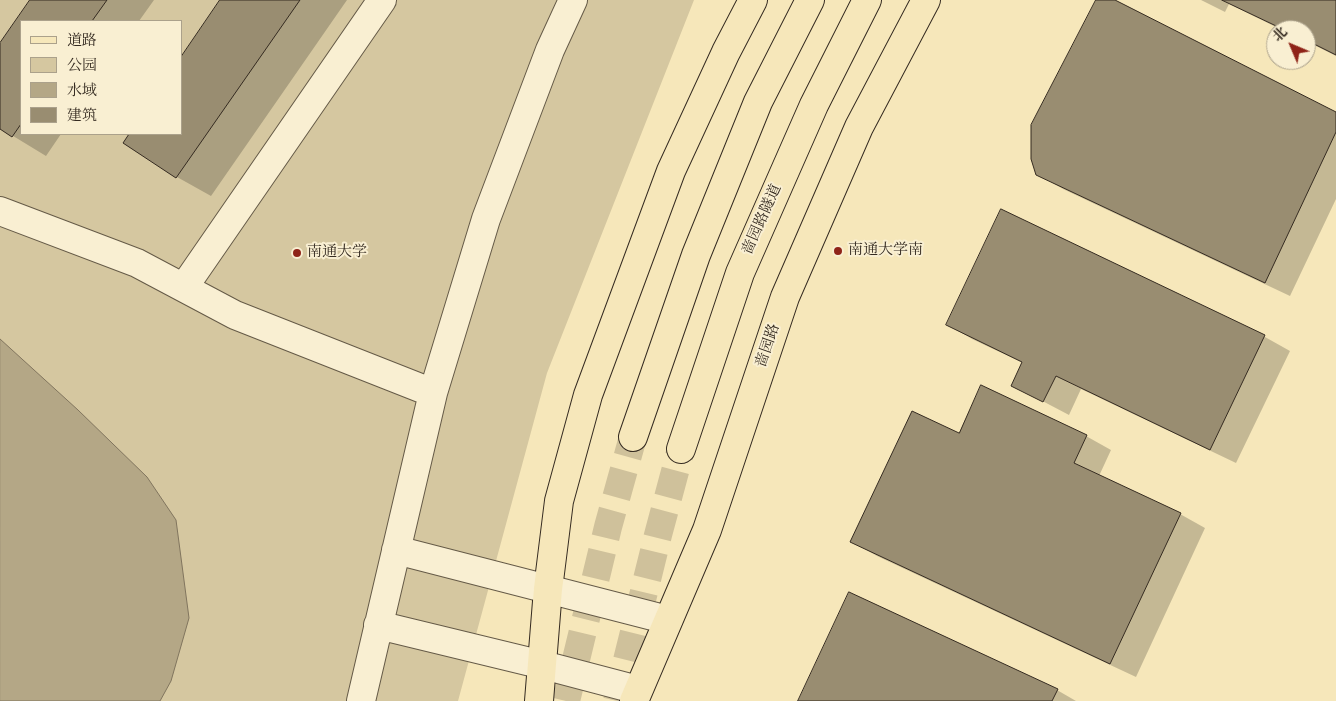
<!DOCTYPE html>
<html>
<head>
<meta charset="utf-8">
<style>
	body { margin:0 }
	#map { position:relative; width:1336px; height:701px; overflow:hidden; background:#f6e7ba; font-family:Vollkorn,"Noto Serif SC",serif }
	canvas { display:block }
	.legend { position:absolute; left:20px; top:20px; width:162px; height:115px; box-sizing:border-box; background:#f9efd2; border:1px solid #aba18b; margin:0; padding:6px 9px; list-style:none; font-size:15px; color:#352b21 }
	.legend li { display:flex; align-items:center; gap:10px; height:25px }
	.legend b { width:25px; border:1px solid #aba18b }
	.north { position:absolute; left:1266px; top:20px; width:50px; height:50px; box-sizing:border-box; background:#f9efd2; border:1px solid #aba18b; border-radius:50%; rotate:315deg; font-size:14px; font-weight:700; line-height:20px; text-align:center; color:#352b21 }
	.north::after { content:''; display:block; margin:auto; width:18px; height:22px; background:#8f2418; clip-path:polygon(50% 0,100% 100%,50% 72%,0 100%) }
</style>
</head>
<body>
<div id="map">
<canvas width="1336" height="701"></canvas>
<ul class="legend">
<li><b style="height:6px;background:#f6e7ba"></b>道路</li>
<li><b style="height:14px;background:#d5c7a0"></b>公园</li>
<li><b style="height:14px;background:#b4a786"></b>水域</li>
<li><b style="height:14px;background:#998d71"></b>建筑</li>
</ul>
<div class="north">北</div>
</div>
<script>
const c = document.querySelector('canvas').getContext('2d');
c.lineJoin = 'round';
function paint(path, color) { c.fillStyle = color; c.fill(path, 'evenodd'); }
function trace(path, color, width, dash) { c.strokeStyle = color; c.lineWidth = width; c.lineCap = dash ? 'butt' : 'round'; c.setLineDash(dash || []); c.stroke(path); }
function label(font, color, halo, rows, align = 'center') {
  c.font = font + ' Vollkorn,"Noto Serif SC",serif'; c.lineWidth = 4; c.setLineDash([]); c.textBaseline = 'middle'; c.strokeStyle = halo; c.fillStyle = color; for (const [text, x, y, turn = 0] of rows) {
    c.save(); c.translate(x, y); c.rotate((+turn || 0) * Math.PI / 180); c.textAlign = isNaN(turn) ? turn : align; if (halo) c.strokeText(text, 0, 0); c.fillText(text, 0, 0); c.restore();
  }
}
paint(new Path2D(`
	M0,0h694l-147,373 -89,328h-458zM21,21h160v113h-160z`), '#d5c7a0');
const water = new Path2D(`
	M0,339l78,71 69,67 29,43 13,98 -18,63 -11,20h-160z`);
paint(water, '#b4a786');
trace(water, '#81755e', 1);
paint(new Path2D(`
	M31,0h123l-15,21h-118v113h40l-15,22 -46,-28v-83z
	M222,0h125l-136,196 -34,-19 -52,-35 5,-8h51z
	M1097,0h15l224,113v86l-46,97 -227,-107 -26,-15z
	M1201,0h135v56l-30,-15v-11h-24l-53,-26 -4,8z
	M1002,211l263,126 25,14 -54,112 -155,-74 -12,26 -57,-30 11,-22 -51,-24 -24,-14z
	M960,435l126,1 25,14 -12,26 81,38 25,14 -69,149 -259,-121 -25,-14z
	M1057,690l19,11h-276z`), '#0003');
const building = new Path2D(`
	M30,0h77l-15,21h-71v103l-9,13 -12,-8v-86z
	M220,0h80l-124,178 -53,-35 6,-9h52v-77z
	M1096,0h19l221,112v20l-71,151 -229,-108 -5,-16v-34z
	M1222,0h114v55l-30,-15v-10h-21z
	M1001,209l264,126 -55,115 -154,-74 -13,26 -32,-16 11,-24 -76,-37z
	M981,385l106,50 -13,28 107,50 -71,151 -260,-122 62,-131 47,22z
	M849,592l209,97 -6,12h-254z`);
paint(building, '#998d71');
trace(building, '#352b21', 1);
trace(new Path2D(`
	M566,701l42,-174 25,-90
	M617,701l41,-166 23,-86`), '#cfc19b', 28, [28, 14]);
const minor = new Path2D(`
	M0,211l137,52 98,52 198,78
	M184,287l198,-287
	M396,550l272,70
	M378,625l165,40 95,25
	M361,701l72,-308 53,-174 64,-169 23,-50`);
const major = new Path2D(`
	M539,701l9,-112 11,-88 29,-106 83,-224 55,-119 27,-52
	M634,701l73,-171 78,-233 74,-170 67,-127`);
const highway = new Path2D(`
	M633,437l63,-182 62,-153 52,-102
	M681,449l59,-176 74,-168 53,-105`);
trace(minor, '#655a47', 30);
trace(major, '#352b21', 30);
trace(highway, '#352b21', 30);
trace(minor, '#f9efd2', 28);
trace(major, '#f6e7ba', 28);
trace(highway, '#f6e7ba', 28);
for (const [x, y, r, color] of [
	[838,251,5,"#8f2418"],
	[297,253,5,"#8f2418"]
]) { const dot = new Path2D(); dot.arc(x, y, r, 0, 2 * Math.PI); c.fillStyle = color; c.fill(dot); trace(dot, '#f9efd2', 2); }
label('15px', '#352b21', '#f9efd2', [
	["啬园路隧道",763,220,-66],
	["啬园路",769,346,-71]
]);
label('15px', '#352b21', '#f9efd2', [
	["南通大学南",848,251],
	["南通大学",307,253]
], 'left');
</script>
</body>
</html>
